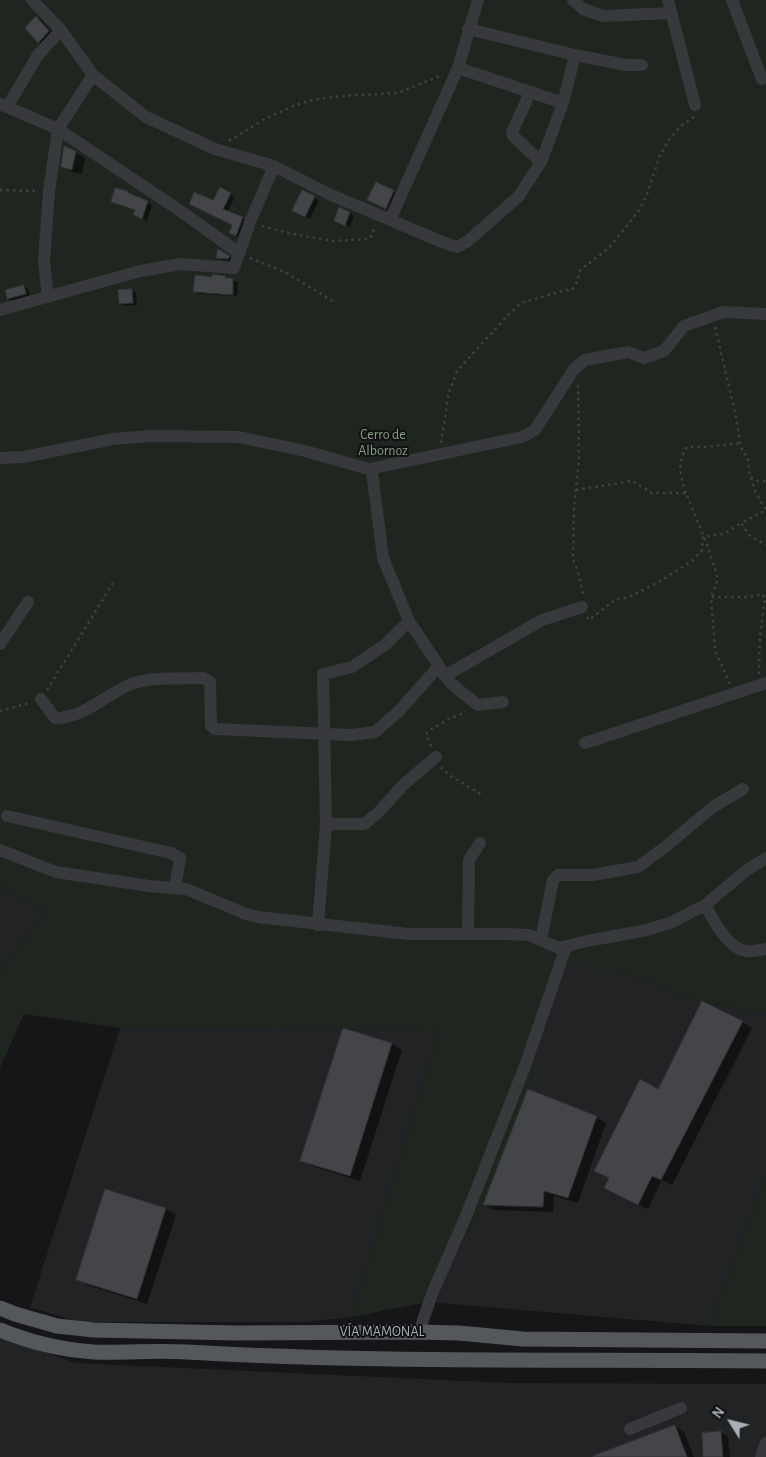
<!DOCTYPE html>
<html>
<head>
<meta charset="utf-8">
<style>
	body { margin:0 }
	#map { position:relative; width:766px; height:1457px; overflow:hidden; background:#161618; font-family:"Alegreya Sans",sans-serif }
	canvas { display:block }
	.north { position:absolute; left:706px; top:1397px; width:50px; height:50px; -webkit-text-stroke:4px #111113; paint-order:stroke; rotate:306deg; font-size:14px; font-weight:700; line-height:20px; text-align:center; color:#a9b0b7 }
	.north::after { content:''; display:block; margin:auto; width:18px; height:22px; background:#a9b0b7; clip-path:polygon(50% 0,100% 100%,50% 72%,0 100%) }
</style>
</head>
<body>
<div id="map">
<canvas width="766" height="1457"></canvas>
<div class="north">N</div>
</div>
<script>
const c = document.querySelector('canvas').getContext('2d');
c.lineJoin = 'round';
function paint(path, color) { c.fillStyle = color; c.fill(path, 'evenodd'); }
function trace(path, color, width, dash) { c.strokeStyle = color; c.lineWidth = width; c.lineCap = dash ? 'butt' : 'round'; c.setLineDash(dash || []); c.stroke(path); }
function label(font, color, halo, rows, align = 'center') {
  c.font = font + ' "Alegreya Sans",sans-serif'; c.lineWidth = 4; c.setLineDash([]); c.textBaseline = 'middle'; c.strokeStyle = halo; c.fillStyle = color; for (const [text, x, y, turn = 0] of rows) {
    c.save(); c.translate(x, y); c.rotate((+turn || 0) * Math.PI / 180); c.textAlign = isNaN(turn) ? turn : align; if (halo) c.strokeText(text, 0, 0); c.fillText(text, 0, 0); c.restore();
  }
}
paint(new Path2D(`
	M0,886l45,27 -45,59z
	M557,959l90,20 31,18 88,16v162l-56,151 -282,-24 55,-97z
	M120,1028l319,2 -87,287 -47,5h-226l-49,-15z
	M0,1337l76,26 432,20 258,1v73h-766z`), '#222325');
paint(new Path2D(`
	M0,0h766v1013l-88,-16 -31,-18 -90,-19 -29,129 -45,116 -55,97 -76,15 87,-287 -319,-2 -96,-14 -24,54v-96l45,-59 -45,-27z
	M766,1175v151h-56z`), '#1f261f');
paint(new Path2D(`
	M37,18l4,2 12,14 -9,10 -5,-2z
	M75,152l10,6 -3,16 -10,-2 -10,-5z
	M377,183l21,11 -7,17 -18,-9z
	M116,189l11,3 25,13 -5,16 -13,-7 7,-4 -29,-8z
	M221,189l14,8 -8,15 20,8 -6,17 -7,-2 -1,-10 -20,-23z
	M303,192l16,8 -9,19 -11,-6z
	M350,213l4,3 -4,11 -9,-4z
	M219,251l15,9 -1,1 -11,-1 -5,-2z
	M225,277l13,5 -1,14 -38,-2 -4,-2 17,-14z
	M24,286l4,3 2,8 -17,4 -4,-2 -2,-8z
	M132,290l4,3 1,12 -12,1 -5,-3z
	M742,1022l10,6 -80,157 -10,-5 -14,29 -33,-16 -5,-14 -15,-8 64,-80z
	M344,1029l48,15 10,6 -42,131 -48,-15 -10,-6z
	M596,1117l10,6 -28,80 -24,-7 -1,16 -59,-2 -9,-5z
	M106,1190l60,19 10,6 -29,89 -60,-19 -10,-6z
	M675,1426l9,6 10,25h-100z
	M721,1432l7,5 2,20h-25z`), '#0007');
const building = new Path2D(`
	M36,16l13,15 -11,12 -13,-15z
	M64,146l12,5 -4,19 -11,-3z
	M376,182l18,8 -8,19 -19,-9z
	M220,187l11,6 -8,16 20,8 -7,19 -7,-3 3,-8 -43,-21 5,-12 19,8z
	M115,188l13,3 -1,1 21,9 -6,18 -9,-4 2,-5 -24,-8z
	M302,190l13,6 -10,21 -13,-6z
	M339,207l11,5 -5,14 -11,-5z
	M218,249l12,7 -2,3 -12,-1z
	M212,274l14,2 -1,2h8v17l-40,-3 2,-17 17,2z
	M24,285l2,9 -19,5 -2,-9z
	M132,289l1,14 -14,1 -1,-14z
	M702,1001l41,20 -82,159 -9,-4 -14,29 -34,-17 5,-10 -15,-7 46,-92 18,10z
	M343,1028l49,15 -42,133 -50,-15z
	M528,1089l69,27 -29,82 -24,-7 -1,16 -60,-2z
	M105,1189l61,19 -29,91 -61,-19z
	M675,1425l12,32h-94v-1z
	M721,1431l2,26h-20l-1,-24z`);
paint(building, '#434548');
trace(building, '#303134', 1);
trace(new Path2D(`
	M229,141l34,-21 32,-15 23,-6 25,-3 55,-3 44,-18
	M0,190l38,1
	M262,226l26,7 45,8 35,-2 4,-3 3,-11
	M250,258l35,14 49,30
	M715,327l21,89 4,27 3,9 5,6 1,14 6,19 11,19 -25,13 9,13 16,9
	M578,385l1,76 -5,46 -1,52 7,19 3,17
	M441,443l8,-51 8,-21 51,-56 13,-12 45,-13h6l5,-8 3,-12 29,-22 31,-39 7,-15 13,-39 8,-14 13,-15 14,-10
	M751,477l7,4h8
	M576,490l56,-9 20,12h34l22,54 10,32 -7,18
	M686,493c-5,-17 -10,-30 1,-46h18l35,-4
	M587,617l2,3 27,-21 11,-1 30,-15 35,-22 10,-11 1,-13 21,-3 17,-11
	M759,674l1,-39 5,-37
	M730,684l-15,-34 -4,-53h37l14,-3 3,4
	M47,690l66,-107
	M0,711l30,-8
	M431,746l-5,-11 2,-4 21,-12 17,-7
	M441,767l8,8 30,18 4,4`), '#3e4044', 2.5, [2.5, 4]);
trace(new Path2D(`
	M32,0l29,30 32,45 53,42 69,32 59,17 55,28 113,48 15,5 11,-6 50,-44 23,-35 22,-59 12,-48
	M573,0l10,9 20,7 68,-3
	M668,0l27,105
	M732,0l30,79
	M468,29l107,26 51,10h16
	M458,68l105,35
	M530,93l-18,39 1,4 28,26
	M0,104l58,25 121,81 60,43
	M7,107l31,-52 23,-25
	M390,220l68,-152 20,-68
	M48,297l-4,-36 5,-70 9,-62 35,-54
	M0,310l140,-39 41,-7 53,4 16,-46 24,-56
	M0,458l24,-1 89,-18 39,-3 87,1 66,14 67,19
	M0,644l28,-42
	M441,670c9,15 24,25 37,35l25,-3
	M445,676l97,-56 40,-13
	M41,699l14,19c29,0 49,-22 74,-33 23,-9 50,-6 74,-7l7,4 1,44 4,3 136,6 24,-3 24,-21 40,-45 -30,-45 -26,-63 -11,-86 2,-4 148,-31 13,-7 39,-61 11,-9 43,-8 16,6 20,-7 20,-25 39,-14 43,2
	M585,743l181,-60
	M7,816l164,37 9,5 -5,30
	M326,824h38l14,-11 25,-28 33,-28
	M0,850l56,22 93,14 37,3 60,25 12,3 151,17h99l21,1 30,13 28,-7 60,-11 25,-8 33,-17 42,-35 19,-12
	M705,905c8,14 23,44 41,46 6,1 14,-1 20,-2
	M318,925l8,-101 -3,-150 29,-7 33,-22 24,-24
	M468,934l1,-74 11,-17
	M541,940l12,-60 5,-5h35l45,-8 27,-20 48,-40 30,-18
	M419,1332l13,-38 34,-78 59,-150 41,-119
	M630,1429l51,-21
	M761,1457l5,-14`), '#37393d', 12);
trace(new Path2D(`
	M0,1308l15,6 42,12 37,4 143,3 182,-1 40,1 64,6 243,2
	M0,1330c29,12 63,20 94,22 31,1 62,-2 93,0 192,11 386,7 579,9`), '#54575c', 15);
label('14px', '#84a181', '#111113', [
	["Cerro de",383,435],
	["Albornoz",383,451]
]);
label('14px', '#a9b0b7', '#111113', [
	["VÍA MAMONAL",382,1332]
]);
</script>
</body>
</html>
